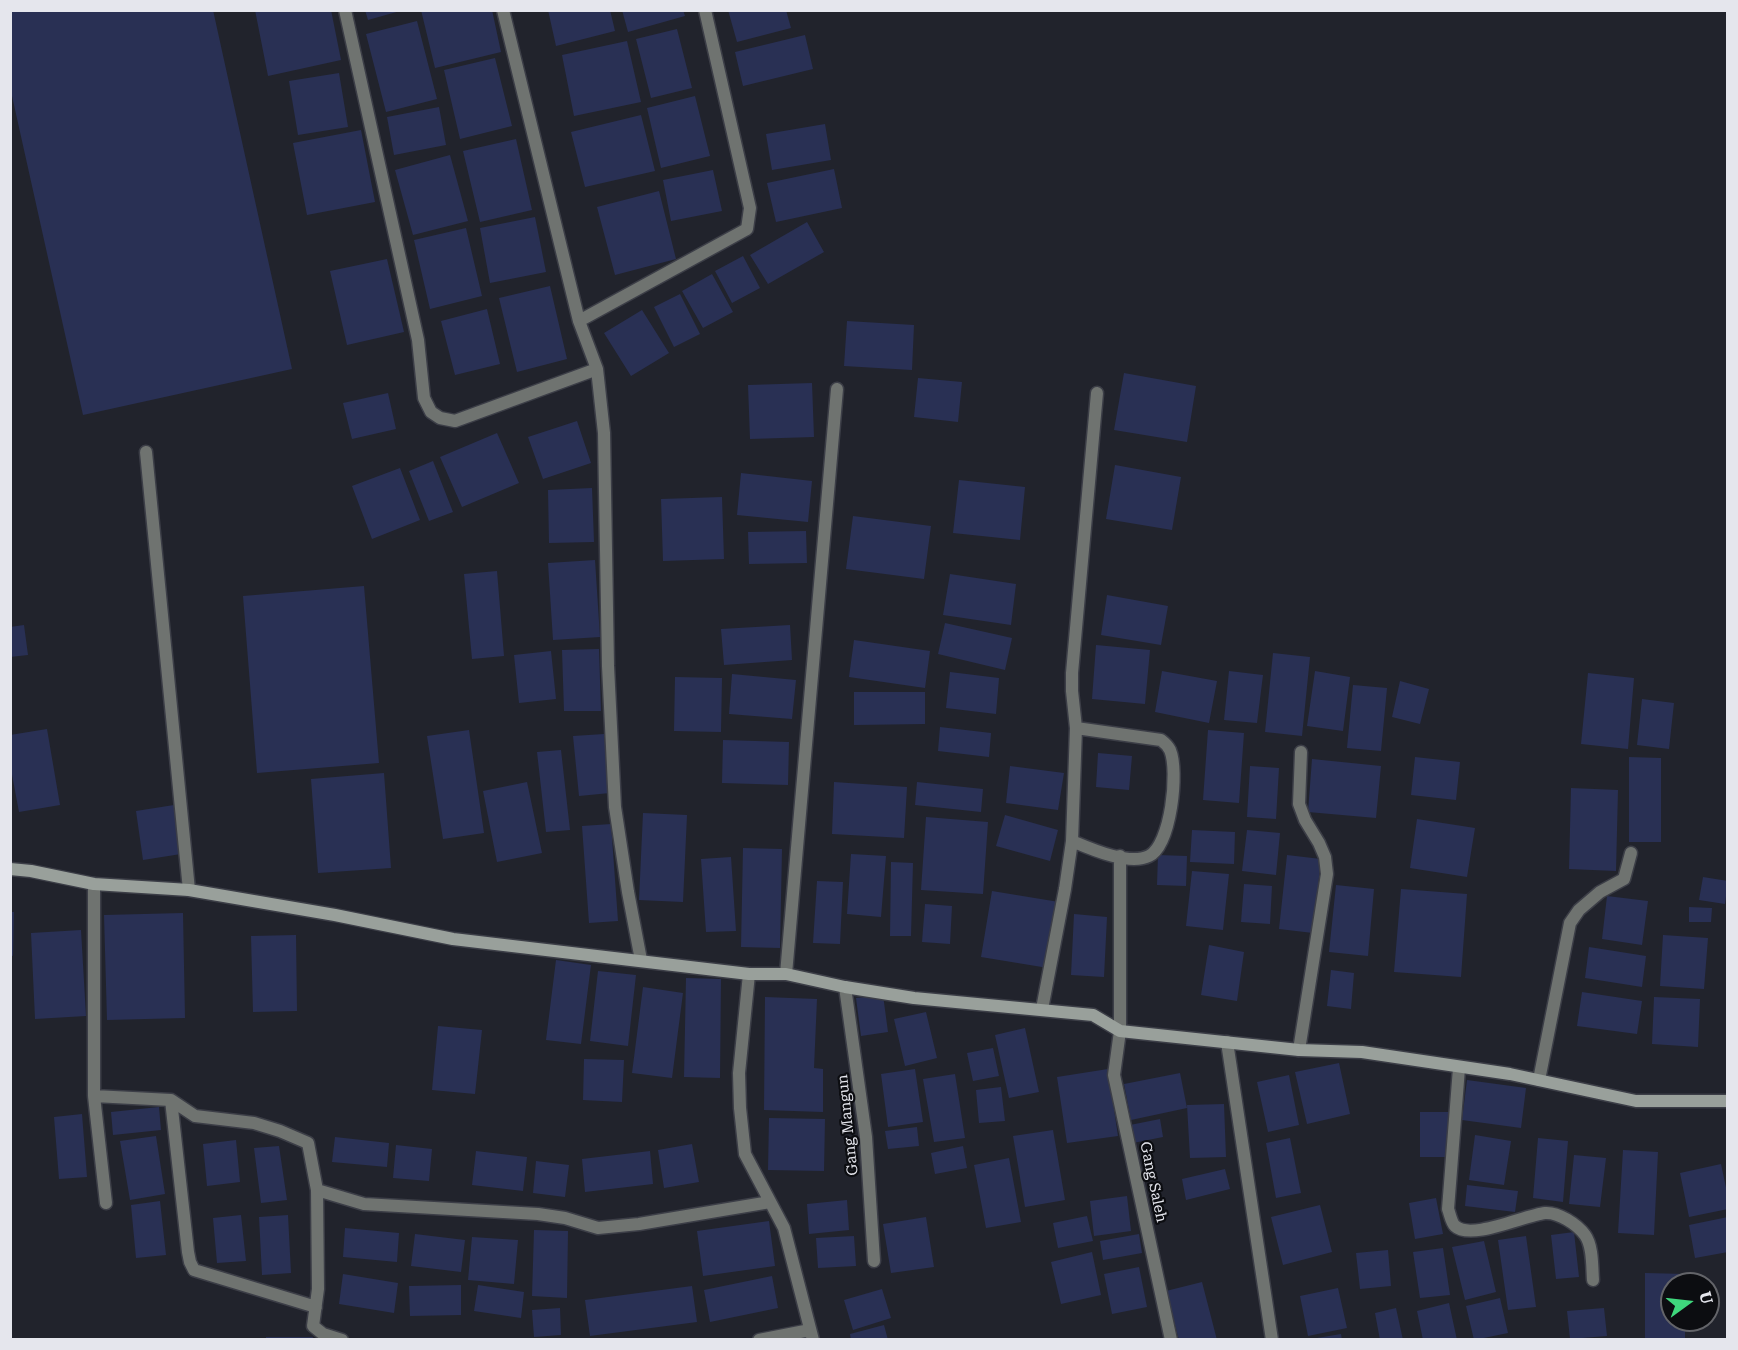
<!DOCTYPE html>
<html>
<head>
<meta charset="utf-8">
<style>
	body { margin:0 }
	#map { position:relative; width:1738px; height:1350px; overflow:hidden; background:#21232c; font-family:"Roboto Serif",serif }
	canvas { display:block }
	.frame { position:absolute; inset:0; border:12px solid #e5e6ed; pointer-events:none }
	.north { position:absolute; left:1660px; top:1272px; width:60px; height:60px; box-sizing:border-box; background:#0c0d11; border:2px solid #636469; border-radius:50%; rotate:75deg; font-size:16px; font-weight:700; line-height:24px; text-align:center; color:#e5e6ed }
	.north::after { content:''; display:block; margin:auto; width:21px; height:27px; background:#3fd77d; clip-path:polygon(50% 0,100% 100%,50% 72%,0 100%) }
</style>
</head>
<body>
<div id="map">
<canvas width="1738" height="1350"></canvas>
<div class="frame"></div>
<div class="north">U</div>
</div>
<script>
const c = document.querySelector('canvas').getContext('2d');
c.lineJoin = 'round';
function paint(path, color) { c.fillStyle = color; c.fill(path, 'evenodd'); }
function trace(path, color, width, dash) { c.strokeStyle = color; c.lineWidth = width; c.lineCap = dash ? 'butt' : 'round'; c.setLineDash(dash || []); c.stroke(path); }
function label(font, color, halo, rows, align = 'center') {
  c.font = font + ' "Roboto Serif",serif'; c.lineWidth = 4.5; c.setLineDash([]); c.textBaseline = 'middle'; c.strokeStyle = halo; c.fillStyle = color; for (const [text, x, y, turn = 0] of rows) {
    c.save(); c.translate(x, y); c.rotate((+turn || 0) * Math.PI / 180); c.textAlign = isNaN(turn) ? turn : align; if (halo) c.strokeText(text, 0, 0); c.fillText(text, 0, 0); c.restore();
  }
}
paint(new Path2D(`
	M10,10h203l79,359 -209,46 -73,-328z
	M255,10h76l10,50 -73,16z
	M365,10h35v1l-32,9z
	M421,10h71l9,42 -66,16z
	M548,10h62l5,21 -59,15z
	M622,10h61l2,6 -57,16z
	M728,10h58l5,18 -54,14z
	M417,21l20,78 -51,13 -20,-78z
	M677,29l15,59 -41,10 -15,-59z
	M805,35l8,34 -70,17 -8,-34z
	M627,41l14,61 -67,14 -12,-61z
	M495,58l17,68 -52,13 -16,-69z
	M339,73l9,54 -50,8 -9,-54z
	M695,96l15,60 -49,12 -14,-60z
	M439,107l7,38 -52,10 -7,-38z
	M641,115l14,56 -70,16 -14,-55z
	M825,124l6,36 -59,10 -6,-36z
	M361,130l14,72 -68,13 -14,-72z
	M516,139l16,71 -52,12 -17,-71z
	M450,155l18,66 -55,14 -18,-65z
	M834,169l8,39 -66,14 -9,-39z
	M713,170l9,41 -51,10 -8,-41z
	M659,191l17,68 -61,16 -18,-68z
	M535,217l11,55 -56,11 -10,-55z
	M807,222l17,30 -56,32 -18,-29z
	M466,228l16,68 -52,13 -16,-69z
	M743,256l17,32 -28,15 -17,-32z
	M387,259l17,73 -57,13 -17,-74z
	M712,274l21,38 -30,16 -21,-37z
	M550,286l17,73 -50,13 -18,-74z
	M680,294l20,40 -26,13 -20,-40z
	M487,309l13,55 -45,11 -14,-54z
	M642,310l27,43 -38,23 -27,-43z
	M847,321l67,4 -2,45 -68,-4z
	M1124,373l72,13 -9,56 -73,-12z
	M918,378l44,4 -4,40 -44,-5z
	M812,383l2,54 -64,2 -2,-54z
	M388,393l8,36 -44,10 -9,-36z
	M577,421l14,42 -48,16 -15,-42z
	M497,433l22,50 -57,24 -22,-50z
	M433,461l20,51 -24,9 -20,-50z
	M1115,465l66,12 -9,53 -66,-11z
	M400,468l20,52 -48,19 -20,-53z
	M741,473l71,8 -4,41 -71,-7z
	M959,480l66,7 -5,53 -67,-7z
	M592,488l2,54 -45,1 -1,-53z
	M722,497l2,62 -61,2 -2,-62z
	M853,516l78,10 -7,53 -78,-10z
	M806,531l1,32 -58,1 -1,-32z
	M595,560l5,77 -47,3 -5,-77z
	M497,571l7,85 -32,3 -8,-85z
	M950,574l66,10 -5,41 -68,-10z
	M364,586l15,177 -122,10 -14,-177z
	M1107,595l61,11 -7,39 -60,-10z
	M945,623l67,15 -7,32 -67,-16z
	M24,625l4,30 -18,2v-30z
	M790,625l2,35 -68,5 -3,-36z
	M854,640l76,11 -5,37 -76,-11z
	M1096,645l54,5 -5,54 -53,-5z
	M599,649l2,62h-37l-2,-61z
	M551,651l5,48 -37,4 -5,-48z
	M1273,653l37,4 -8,79 -37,-4z
	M1162,671l55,10 -8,42 -54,-11z
	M1229,671l34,4 -6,48 -33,-3z
	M1315,671l35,6 -7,54 -36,-5z
	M950,672l49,6 -3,36 -50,-6z
	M1588,673l46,5 -6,71 -47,-5z
	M732,674l64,6 -4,39 -63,-5z
	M675,677l47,1 -1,54 -47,-1z
	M1400,681l29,8 -9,35 -28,-7z
	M1353,685l34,3 -6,63 -34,-3z
	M854,692h71v32l-71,1z
	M1642,699l32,4 -5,46 -32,-4z
	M940,727l51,6 -2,24 -51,-6z
	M47,729l13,76 -41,7 -9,-48v-29z
	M469,730l15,103 -41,6 -16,-103z
	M1208,730l36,3 -5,70 -36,-3z
	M604,734l6,59 -31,3 -6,-60z
	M723,740l66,2 -1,43 -66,-2z
	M561,750l9,80 -24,2 -9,-80z
	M1098,753l34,3 -3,34 -33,-3z
	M1415,757l45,5 -4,38 -45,-5z
	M1629,757l32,1v84h-32z
	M1312,759l69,7 -5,52 -68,-6z
	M1010,766l54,7 -6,37 -52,-7z
	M1250,766l29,2 -3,51 -29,-2z
	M384,773l7,95 -73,5 -7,-94z
	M527,782l15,71 -45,9 -14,-71z
	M834,782l73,5 -3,51 -72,-4z
	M917,782l66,7 -2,23 -66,-7z
	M1571,788l47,2 -2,81 -47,-2z
	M174,805l7,49 -38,6 -7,-49z
	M643,813l44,2 -4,87 -44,-2z
	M1005,815l53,15 -8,31 -54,-15z
	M926,817l62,5 -5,72 -62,-4z
	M1417,819l58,9 -8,49 -57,-9z
	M611,824l7,97 -29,2 -7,-97z
	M1192,830l43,2 -1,32 -44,-2z
	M1247,830l33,3 -4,42 -34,-4z
	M743,848l39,1 -2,99 -39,-1z
	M851,854l35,2 -5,61 -34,-3z
	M1158,855l29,1 -1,30 -29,-1z
	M1287,855l34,4 -8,74 -34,-4z
	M731,857l5,74 -30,1 -5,-73z
	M891,862l22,1 -2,73h-21z
	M1192,871l37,3 -6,56 -37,-4z
	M1703,877l25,4 -3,23 -26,-4z
	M817,881l26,1 -3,62 -27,-1z
	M1244,884l28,2 -2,38 -29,-2z
	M1336,885l38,4 -6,67 -39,-4z
	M1401,889l66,5 -6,83 -67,-5z
	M992,891l67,11 -11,66 -67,-11z
	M1607,896l41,5 -6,44 -40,-6z
	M925,904l27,2 -2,38 -28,-2z
	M1689,907l23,1 -1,14h-22z
	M10,912h4l-1,44 -3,-1z
	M183,913l2,105 -78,2 -3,-105z
	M1074,914l33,3 -3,60 -33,-2z
	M81,930l5,86 -51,3 -4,-86z
	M296,935l1,76 -44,1 -2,-76z
	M1663,935l45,3 -4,51 -44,-3z
	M1209,945l35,7 -7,49 -36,-6z
	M1589,947l57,9 -4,31 -57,-9z
	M556,960l35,5 -10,79 -35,-4z
	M1331,970l23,3 -3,36 -24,-3z
	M598,971l38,4 -8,71 -38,-5z
	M686,978l35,1 -1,99 -36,-1z
	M643,987l40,6 -11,85 -40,-5z
	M1582,992l60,9 -5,33 -60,-8z
	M883,995l5,37 -27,4 -5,-38z
	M765,997l52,2 -3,69 9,1v43l-59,-2z
	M1654,997l46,2 -2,48 -46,-3z
	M926,1012l11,46 -32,8 -11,-47z
	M438,1026l44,4 -7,64 -43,-4z
	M1025,1028l14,64 -30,6 -14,-63z
	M993,1048l6,28 -26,5 -6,-28z
	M584,1059l40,1 -2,42 -39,-2z
	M1339,1063l11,51 -43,10 -12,-52z
	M915,1069l8,53 -35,5 -7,-53z
	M1108,1069l10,67 -51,7 -10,-66z
	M1180,1073l7,35 -56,12 -7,-36z
	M955,1074l10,64 -31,4 -11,-63z
	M1289,1075l10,50 -31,7 -11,-50z
	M1467,1080l59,8 -5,40 -59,-8z
	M1001,1087l4,34 -26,2 -3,-33z
	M1224,1104l2,53 -36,1 -3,-53z
	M159,1107l2,23 -48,5 -2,-23z
	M1420,1112h31l-1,45h-30z
	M82,1114l5,63 -28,2 -5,-62z
	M769,1118l56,1 -1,52 -56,-1z
	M1160,1119l3,18 -30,6 -3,-18z
	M917,1127l2,19 -31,3 -3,-18z
	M1053,1130l12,70 -40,7 -12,-71z
	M1475,1135l36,6 -7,44 -35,-5z
	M156,1136l9,58 -35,6 -10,-59z
	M335,1137l54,6 -2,24 -55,-5z
	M1290,1138l11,55 -25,5 -10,-55z
	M1538,1138l30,3 -5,61 -30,-4z
	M236,1140l4,42 -33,4 -4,-42z
	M692,1144l7,38 -35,6 -6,-38z
	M396,1145l36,4 -3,32 -36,-3z
	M279,1146l8,54 -26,3 -7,-55z
	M963,1146l4,22 -32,6 -4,-21z
	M1623,1150l35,2 -4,83 -36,-2z
	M476,1151l51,6 -4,34 -51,-6z
	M650,1151l3,33 -68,8 -3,-33z
	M1574,1155l32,3 -6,49 -31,-3z
	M1009,1158l12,64 -35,6 -12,-63z
	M536,1161l33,4 -4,32 -32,-4z
	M1721,1164l7,33v12l-39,8 -9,-44z
	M1225,1169l5,20 -44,11 -4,-21z
	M1467,1185l51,6 -3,21 -50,-6z
	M1127,1196l4,35 -37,5 -4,-35z
	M1436,1198l7,36 -28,5 -6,-36z
	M847,1200l2,30 -40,4 -2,-30z
	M160,1201l6,54 -30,3 -5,-53z
	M1320,1205l12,47 -49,13 -12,-48z
	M241,1215l5,46 -29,2 -4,-45z
	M288,1215l3,58 -29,2 -3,-58z
	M1087,1216l6,25 -35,7 -5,-25z
	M926,1217l8,50 -43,6 -8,-49z
	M1728,1217v35l-33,6 -6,-33z
	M769,1221l6,45 -72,10 -6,-45z
	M345,1228l54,5 -2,29 -54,-5z
	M534,1230l34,1 -1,67 -35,-2z
	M1574,1232l5,45 -23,2 -5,-44z
	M415,1234l50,6 -4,32 -50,-6z
	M1139,1234l3,19 -39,7 -3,-19z
	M854,1236l2,30 -38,2 -2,-30z
	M1526,1236l10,71 -28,3 -10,-70z
	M472,1237l46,3 -4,44 -46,-4z
	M1484,1241l12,51 -31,8 -13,-53z
	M1443,1248l7,47 -30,3 -7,-46z
	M1388,1250l3,36 -31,3 -4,-36z
	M1092,1252l9,43 -40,9 -10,-42z
	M1139,1267l8,40 -35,7 -8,-40z
	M1645,1273l40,1v10h-13v36h13v18h-40z
	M343,1274l55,9 -4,30 -55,-9z
	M772,1276l6,32 -68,14 -6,-32z
	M1202,1282l15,58h-38l-13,-49z
	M461,1285v30l-51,1 -1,-30z
	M478,1285l46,7 -3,26 -47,-7z
	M692,1286l5,36 -107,14 -5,-36z
	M1338,1288l9,40 -39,8 -8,-40z
	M882,1289l9,29 -38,12 -9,-30z
	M1500,1298l8,35 -34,7 -8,-34z
	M1449,1303l8,37h-34l-6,-29z
	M560,1308l1,27 -27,2 -2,-27z
	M1396,1308l7,32h-23l-5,-27z
	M1604,1308l3,28 -37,3 -3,-28z
	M884,1325l4,15h-37l-1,-6z
	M1341,1334l1,6h-25v-2z
	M266,1337h47l-1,3h-46z`), '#293054');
const lane = new Path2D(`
	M146,452l43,438`);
const street = new Path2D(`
	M345,10l73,330 6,58 7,14 9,6 15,3 142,-52
	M503,10l76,311 18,48 7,64 4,233 7,141 13,85 13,68
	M579,321l168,-92 3,-21 -45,-198
	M1072,841c19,8 57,25 77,15 22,-11 30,-85 21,-106 -2,-4 -5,-7 -9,-10l-85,-12
	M1120,856v175l-6,44 57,265
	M94,884v212l77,4 24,16 59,7 26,8 28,12 9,47 47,14 174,10 27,4 33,10 41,-4 131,-22
	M749,974l-10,99 1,35 5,46 39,74 29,112
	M786,974l51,-585
	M845,987l21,150 8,124
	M1042,1009l23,-120 7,-48 4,-113 -4,-37v-18l25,-280
	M1227,1042l45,298
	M1299,1050l28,-176 -2,-17 -6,-14 -14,-23 -6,-16 2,-52
	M1459,1068l-11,141c2,5 3,13 7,17 16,15 70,-11 90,-13 13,-1 32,11 40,22 8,11 7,32 8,45
	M1539,1080l31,-157 9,-13 21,-18 24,-13 7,-26
	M94,1096l12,107
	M171,1100l17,152 2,10 4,8 122,37
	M317,1190l1,99 -5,37 10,8 19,6
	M759,1340l51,-10`);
const secondary = new Path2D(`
	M10,869l21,2 63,13 95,6 146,25 118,24 296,35h37l59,13 69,11 179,17 27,16 179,19 63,2 148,22 126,27h92`);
trace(lane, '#3c3e47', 15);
trace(street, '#3c3e47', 15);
trace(secondary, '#3c3e47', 15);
trace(lane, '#6f7370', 12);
trace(street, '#6f7370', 12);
trace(secondary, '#99a09b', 12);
label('15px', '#e5e6ed', '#0c0d11', [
	["Gang Mangun",848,1125,-96],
	["Gang Saleh",1153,1182,78]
]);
</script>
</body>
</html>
